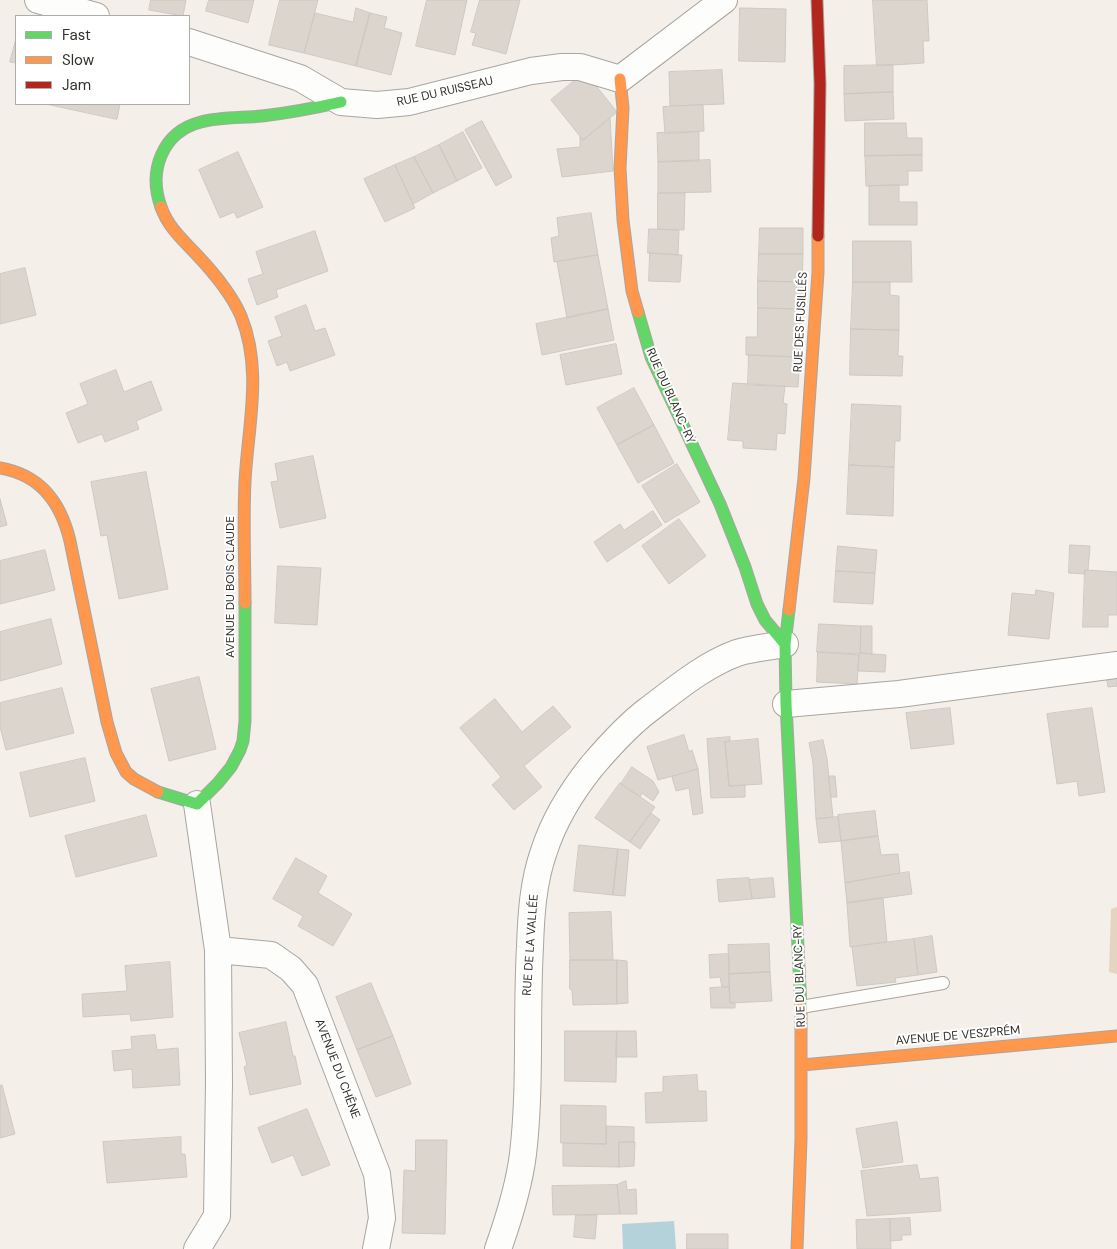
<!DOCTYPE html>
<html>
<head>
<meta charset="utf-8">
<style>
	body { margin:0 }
	#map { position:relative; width:1117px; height:1249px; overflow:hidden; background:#f4efe9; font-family:"DM Sans",sans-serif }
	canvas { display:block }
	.legend { position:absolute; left:15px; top:15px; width:175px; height:90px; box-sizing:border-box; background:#fff; border:1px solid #adacaa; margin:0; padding:6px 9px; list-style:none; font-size:15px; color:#33302b }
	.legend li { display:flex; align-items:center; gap:10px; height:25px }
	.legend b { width:25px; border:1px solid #adacaa }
</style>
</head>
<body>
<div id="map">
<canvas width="1117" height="1249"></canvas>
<ul class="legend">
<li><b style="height:6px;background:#63d668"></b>Fast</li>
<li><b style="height:6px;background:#ff974d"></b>Slow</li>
<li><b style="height:6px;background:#b3261e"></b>Jam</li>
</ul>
</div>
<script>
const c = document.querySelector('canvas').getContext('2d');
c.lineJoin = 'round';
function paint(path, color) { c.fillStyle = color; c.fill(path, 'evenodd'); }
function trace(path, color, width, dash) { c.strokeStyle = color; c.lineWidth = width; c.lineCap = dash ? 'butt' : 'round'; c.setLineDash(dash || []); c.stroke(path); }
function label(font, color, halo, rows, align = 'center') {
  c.font = font + ' "DM Sans",sans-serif'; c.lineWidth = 4; c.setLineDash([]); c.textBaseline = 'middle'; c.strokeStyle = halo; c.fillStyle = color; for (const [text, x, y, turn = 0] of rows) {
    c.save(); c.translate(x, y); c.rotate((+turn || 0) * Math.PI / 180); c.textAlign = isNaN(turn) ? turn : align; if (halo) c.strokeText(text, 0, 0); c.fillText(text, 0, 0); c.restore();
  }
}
paint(new Path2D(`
	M1117,907v67l-8,-2 2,-63z`), '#e4d5c0');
paint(new Path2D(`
	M674,1221l2,28h-53l-1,-25z`), '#b4d2da');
const building = new Path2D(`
	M151,0h35l-3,16 -34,-6z
	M209,0h45l-6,23 -42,-12z
	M280,0h38l-14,53 -35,-8z
	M427,0h40l-12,55 -39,-9z
	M480,0h40l-14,54 -34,-9 4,-12 -5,-1z
	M873,0h54l2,41h-6l1,22 -47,3z
	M356,8l14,5 -14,53 -52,-13 11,-40 38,9z
	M740,8l46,1 -1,53 -46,-1z
	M370,13l17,4 -3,11 18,5 -11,42 -35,-9z
	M16,39v24l-6,-1z
	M893,65v27l-49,2v-28z
	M722,70l2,34 -54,2 -1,-34z
	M585,72l32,40 -34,28 -32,-40z
	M893,92l1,27 -49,2 -1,-27z
	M46,104h74l-3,15z
	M703,105l1,26 -39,3 -2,-27z
	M610,118l3,53 -51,6 -5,-28 23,-2v-11l3,4z
	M482,121l30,56 -16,9 -31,-56z
	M865,123h41l1,15h15v17l-57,1z
	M463,132l19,36 -25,13 -18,-36z
	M699,132v29l-41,1 -1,-29z
	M439,145l18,36 -24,12 -19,-36z
	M238,152l25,55 -26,11 -3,-6 -14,6 -21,-48z
	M922,155v16h-14v14l-42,1 -1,-30z
	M414,157l19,36 -20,11 -18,-39z
	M710,160l1,32 -53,1v-31z
	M395,165l20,43 -30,14 -21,-43z
	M899,185v17h18v23h-48v-39z
	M658,193h27l-1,37 -26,-1z
	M591,213l7,42 -44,7 -3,-24 8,-2 -2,-18z
	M760,228h43v26h-44z
	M649,229l30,1 -1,25 -30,-2z
	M315,231l13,40 -52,19 2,7 -21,8 -9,-26 15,-5 -7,-22z
	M853,241h58l1,41h-59z
	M650,253l32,2 -2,27 -31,-1z
	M759,254h44l-1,28 -44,-1z
	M598,255l10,54 -41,9 -10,-56z
	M25,268l11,47 -36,9v-50z
	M758,281l44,1v27l-44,-1z
	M853,282h37v13l9,1v34l-48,-1z
	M306,305l9,26 10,-3 10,27 -45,16 -3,-9 -10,4 -9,-25 14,-5 -7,-19z
	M758,308l44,1 -2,48 -54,-2v-18h11z
	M608,309l6,31 -72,15 -6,-31z
	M851,329l48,1 -1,26h5l-1,20 -52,-1z
	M616,344l6,30 -56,11 -6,-30z
	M749,355l51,2 -2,30 -50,-2z
	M116,370l8,22 27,-11 11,29 -26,11 3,8 -34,13 -3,-8 -24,9 -12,-30 22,-9 -8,-20z
	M733,383l52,3 -2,17 4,1 -2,30 -8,-1 -1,17 -33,-2v-7l-15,-1z
	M634,388l20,37 -37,20 -20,-37z
	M852,404l49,2 -1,35h-5l-1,26 -45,-2z
	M654,425l20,38 -36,20 -21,-38z
	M313,456l13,62 -46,10 -9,-46 7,-1 -3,-17z
	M677,464l23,38 -35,21 -23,-37z
	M849,465l45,2 -1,49 -46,-2z
	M146,472l22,117 -49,10 -12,-64 -6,1 -10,-54z
	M0,499l7,26 -7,2z
	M653,511l9,14 -55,37 -13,-20 26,-18 4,6z
	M679,519l27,37 -37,28 -27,-38z
	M1070,545l20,1 -2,24h-3v4l-16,-1z
	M838,546l39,4 -2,23 -39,-2z
	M45,550l10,40 -55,14v-43z
	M278,566l43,2 -4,57 -42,-2z
	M1085,570l32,2v43h-9v12h-25z
	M836,571l39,2 -2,31 -39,-2z
	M1036,590l18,3 -5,46 -41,-4 4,-42 23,2z
	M51,619l11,45 -62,17v-49z
	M819,624l42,2 -1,28 -43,-2z
	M861,626h11v28l-11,-1z
	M818,652l41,3 -2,29 -40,-2z
	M861,653l25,2 -1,17 -27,-1 1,-16z
	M1117,674v12l-9,1 -2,-12z
	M199,677l17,72 -47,12 -18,-72z
	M62,688l12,45 -68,17 -6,-23v-24z
	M495,699l27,33 31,-26 18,21 -47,39 18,21 -28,23 -22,-25 9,-8 -41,-49z
	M950,708l4,36 -43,5 -5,-36z
	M1092,708l13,84 -26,4 -2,-15 -20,3 -10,-70z
	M684,735l5,17 3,-2 6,19 -40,11 -11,-33z
	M730,737v4l-5,1 4,44 16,-1v12l-34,1 -4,-59z
	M758,739l4,45 -33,2 -4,-44z
	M823,740l4,19 6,58 -17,2 -3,-56 -4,-20z
	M85,758l10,43 -65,16 -10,-44z
	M632,767l21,14 6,11 -6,9 -11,-8 -2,4 -19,-13z
	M698,769l5,44 -10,2 -4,-27 -13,3 -4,-14z
	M829,776h6l2,21h-6z
	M620,783l35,24 -25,35 -35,-24z
	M875,811l3,25 -37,5 -3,-26z
	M651,813l9,7 -20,29 -10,-7z
	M146,815l11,41 -81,21 -11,-41z
	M838,817l3,24 -22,2 -3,-24z
	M878,836l3,19 17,-1 2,19 -55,10 -4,-42z
	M579,845l39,4 -5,46 -39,-4z
	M618,849l11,1 -4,46 -12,-1z
	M296,858l31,18 -9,17 34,21 -19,32 -35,-20 5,-10 -30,-17z
	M909,872l3,22 -65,9 -2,-20z
	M749,878l3,21 -33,3 -2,-22z
	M773,878l2,19 -23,2 -3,-19z
	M883,898l4,44 -37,5 -3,-44z
	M611,912l2,48h-43l-1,-47z
	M932,936l5,36 -19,3 -4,-36z
	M914,939l4,36 -23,3 1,4 -39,4 -5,-39z
	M769,944l1,28 -41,2 -1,-29z
	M729,954v33h-7l-2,-10 -10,1 -1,-23z
	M570,960h47v44l-44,1 -1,-15 -2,-1z
	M617,960l10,1 1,42 -11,1z
	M170,962l3,55 -42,4 -1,-7 -47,3 -1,-23 45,-3 -2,-25z
	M770,972l2,29 -42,2 -1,-29z
	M371,983l22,53 -36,14 -21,-53z
	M729,987l1,16h5v5h-24l-1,-20z
	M286,1022l7,34h2l6,28 -51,11 -6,-28 3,-2 -8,-32z
	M565,1031h52l-1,51 -51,-1z
	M617,1031h19l1,26h-21z
	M155,1035l2,15 21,-2 2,37 -47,3 -1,-19 -18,2 -2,-20 20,-2 -1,-12z
	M393,1036l18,48 -35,13 -19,-47z
	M697,1075l1,16h8l1,30 -61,2 -1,-30 18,-1v-15z
	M2,1085l13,49 -15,4v-52z
	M561,1105l45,1v38l-45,-1z
	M307,1109l23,56 -28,11 -9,-21 -21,8 -14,-35z
	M897,1122l6,40 -40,6 -7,-39z
	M607,1126l27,1v15h-15v25l-56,-1v-23l43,1z
	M181,1137v17h4l2,23 -80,6 -4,-41z
	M416,1140h31l-2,94 -43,-1 2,-63 11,1z
	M619,1142h16l-1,24 -15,1z
	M917,1165l3,14 18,-2 3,34 -74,5 -6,-45z
	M626,1181l1,9 9,-1 1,25h-17l-3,-29z
	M617,1185l3,29 -67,1 -1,-29z
	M576,1215h21l-2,24 -21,-2z
	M910,1218l1,17h-9v5l-12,1v-22z
	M890,1219l1,30h-34l-1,-29z
	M687,1234h41v15h-41z`);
paint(building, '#dbd5cd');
trace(building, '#ccc9c4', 1);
const lane = new Path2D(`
	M801,1007l142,-24`);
const street = new Path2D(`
	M38,0l58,16
	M189,42l111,36 41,24 36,3 32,-3 122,-31 31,-4h18l40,12 104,-79
	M786,704l113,-10 218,-29
	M218,950l53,5 20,14 14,16 72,189 5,44 -6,31
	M197,1249l20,-33 2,-133 -1,-133 -21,-146
	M498,1249c11,-31 21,-62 25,-95 8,-68 3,-138 7,-207 1,-32 3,-65 14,-96 10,-31 28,-60 48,-85 17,-20 35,-40 56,-56 28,-21 56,-45 89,-57 14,-5 32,-6 48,-9`);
const fast = new Path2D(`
	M161,207c-13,-36 1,-75 40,-85 19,-5 41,-4 61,-6 26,-3 53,-8 79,-14
	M638,312l13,45 69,147 25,63 12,37 8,16 20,24
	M789,610l-4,34 1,60 15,304
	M158,792l39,12 21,-21 13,-16 9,-17 3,-9 2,-20v-118`);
const slow = new Path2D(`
	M620,79l3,29 -3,60 3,52 9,71 6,21
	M161,207c7,20 21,32 36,48 17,18 34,38 44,61 22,54 7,109 4,165 -2,41 0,82 0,122
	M0,468c41,7 61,35 70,73l37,181 9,31 10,19 8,7 24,13
	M789,610l15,-132 14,-206v-36
	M802,1065l315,-29
	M797,1249l4,-110v-131`);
const jam = new Path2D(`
	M817,0l3,84 -2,152`);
trace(lane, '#a9a5a0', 14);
trace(street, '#a9a5a0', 28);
trace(fast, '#a9a5a0', 13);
trace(slow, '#a9a5a0', 13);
trace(jam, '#a9a5a0', 13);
trace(lane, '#fdfdfc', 12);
trace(street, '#fdfdfc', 26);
trace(fast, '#63d668', 11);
trace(slow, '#ff974d', 11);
trace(jam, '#b3261e', 11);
label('12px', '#33302b', '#fff', [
	["RUE DU RUISSEAU",445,92,-13],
	["RUE DES FUSILLÉS",801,322,-87],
	["RUE DU BLANC-RY",670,396,66],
	["AVENUE DU BOIS CLAUDE",231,587,-90],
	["RUE DE LA VALLÉE",531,945,-86],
	["RUE DU BLANC-RY",800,976,-92],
	["AVENUE DE VESZPRÉM",958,1036,-5],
	["AVENUE DU CHÊNE",337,1069,69]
]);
</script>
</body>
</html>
